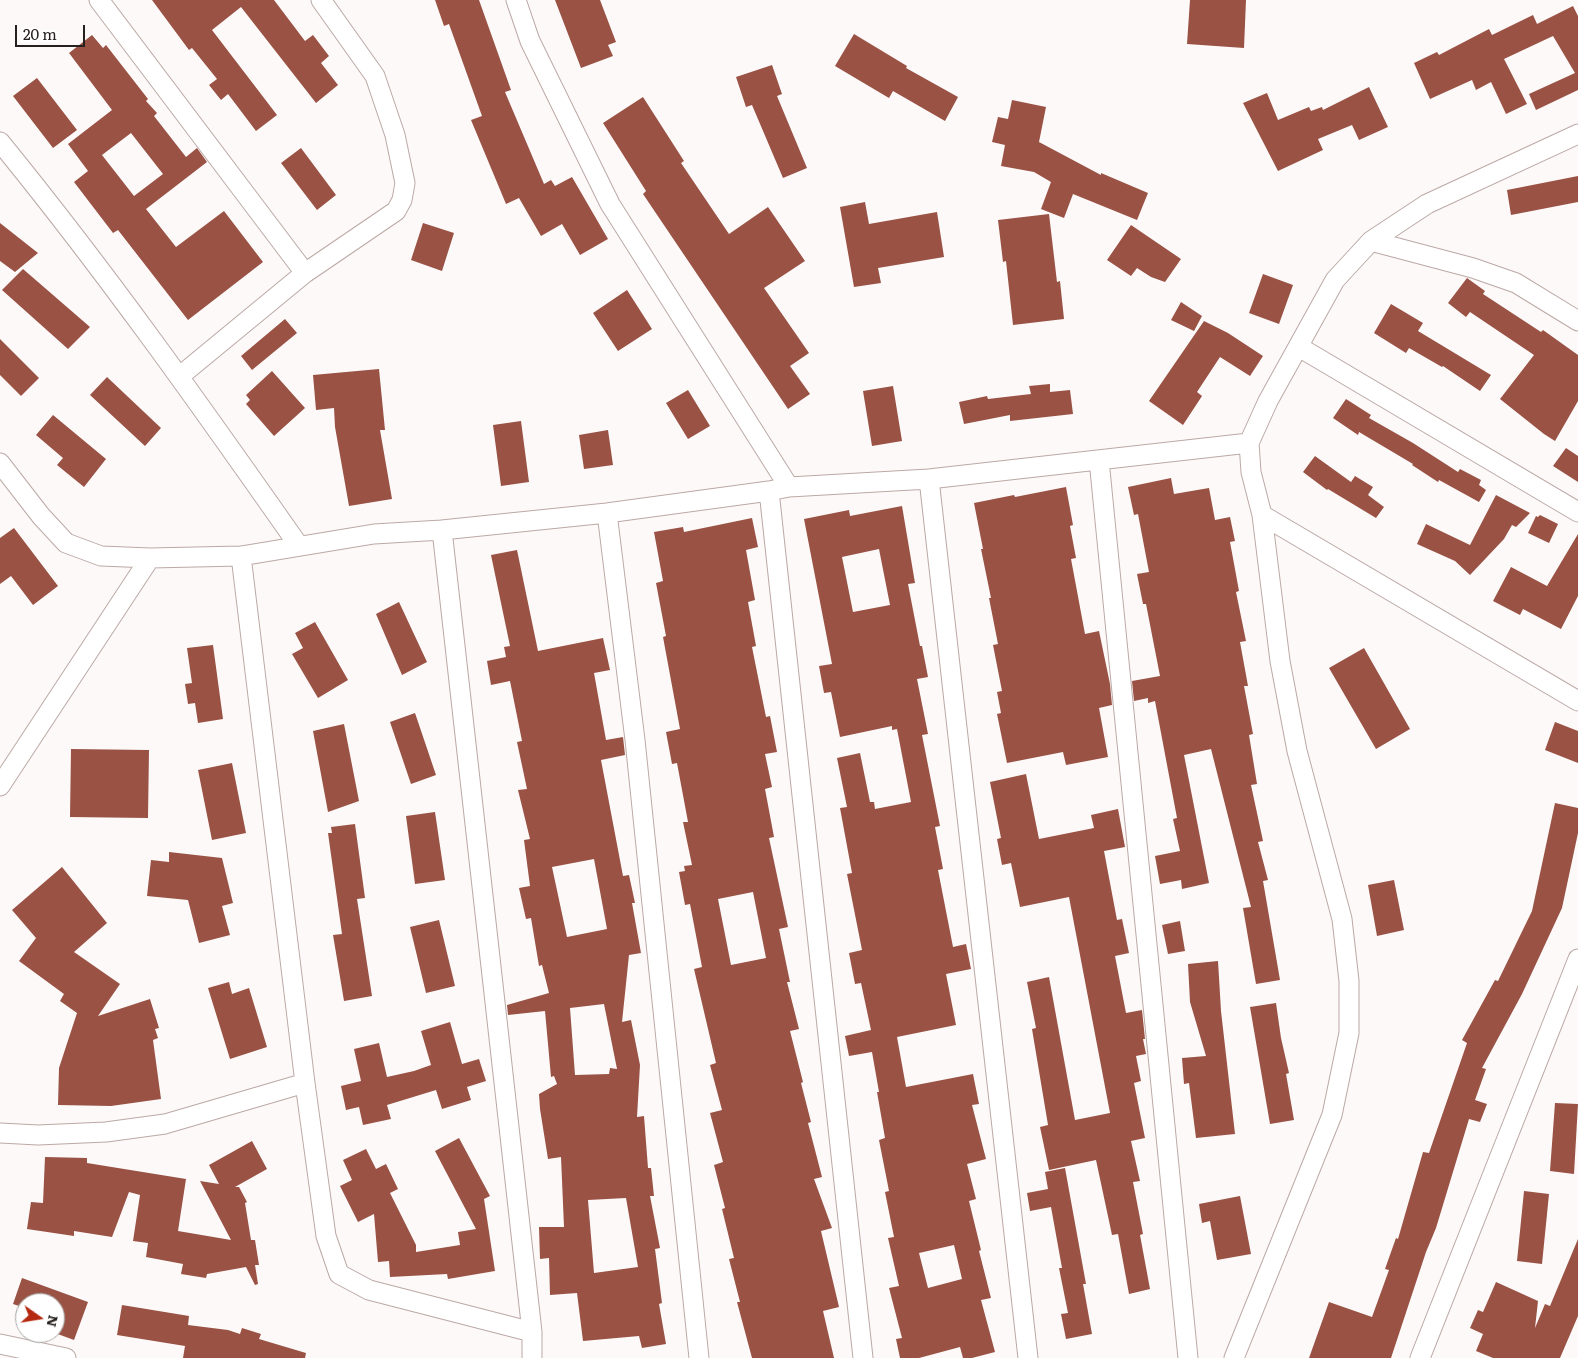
<!DOCTYPE html>
<html>
<head>
<meta charset="utf-8">
<style>
	body { margin:0 }
	#map { position:relative; width:1578px; height:1358px; overflow:hidden; background:#fdf9f9; font-family:Literata,serif }
	canvas { display:block }
	.north { position:absolute; left:15px; top:1293px; width:50px; height:50px; box-sizing:border-box; background:#fff; border:1px solid #a8a6a5; border-radius:50%; rotate:103deg; font-size:14px; font-weight:700; line-height:20px; text-align:center; color:#26201e }
	.north::after { content:''; display:block; margin:auto; width:18px; height:22px; background:#b62911; clip-path:polygon(50% 0,100% 100%,50% 72%,0 100%) }
	.scale { position:absolute; left:15px; top:25px; width:70px; height:22px; box-sizing:border-box; border:2px solid #26201e; border-top:0; padding-left:6px; font-size:15px; line-height:18px; white-space:nowrap; color:#26201e; -webkit-text-stroke:4px #fff; paint-order:stroke }
</style>
</head>
<body>
<div id="map">
<canvas width="1578" height="1358"></canvas>
<div class="north">N</div>
<div class="scale">20 m</div>
</div>
<script>
const c = document.querySelector('canvas').getContext('2d');
c.lineJoin = 'round';
function paint(path, color) { c.fillStyle = color; c.fill(path, 'evenodd'); }
function trace(path, color, width, dash) { c.strokeStyle = color; c.lineWidth = width; c.lineCap = dash ? 'butt' : 'round'; c.setLineDash(dash || []); c.stroke(path); }
paint(new Path2D(`
	M152,0h122l31,41 8,-6 16,21 -8,7 17,22 -22,18 -75,-96 -29,23 65,85 -21,16 -28,-37 -7,6 -12,-15 8,-6 -25,-31 -3,2z
	M435,0h44l32,90 -6,2 39,92 7,-4 4,6 17,-9 36,62 -28,16 -18,-31 -21,12 -22,-38 -13,6 -35,-84 11,-4 -33,-92 -5,2z
	M555,0h45l16,42 -8,3 5,11 -32,12z
	M1190,0h56l-2,48 -57,-4z
	M1573,6l5,10v74l-42,20 -7,-16 46,-21 -22,-37 -49,23 23,45 -21,10 -15,-32 -15,8 -4,-10 -42,19 -16,-36 23,-11 2,3 50,-26 3,6 41,-20 4,9z
	M854,34l53,32 -1,2 52,29 -13,24 -52,-30 -4,7 -54,-32z
	M92,35l11,13 3,-3 42,54 -2,2 11,12 -3,3 32,41 11,-9 10,14 -61,47 30,38 48,-36 39,51 -75,58 -70,-90 -5,3 -39,-51 14,-11 -20,-27 44,-34 -43,-57zM131,133l32,41 -29,22 -32,-41z
	M772,65l10,29 -5,2 30,72 -24,10 -31,-73 -6,2 -10,-30z
	M37,78l40,52 -24,18 -40,-52z
	M1369,87l19,40 -29,13 -7,-15 -34,14 5,11 -45,21 -35,-68 24,-10 11,27 31,-13 2,4 11,-4 1,3z
	M643,97l41,64 -3,2 48,71 39,-27 37,54 -41,27 45,65 -19,13 20,28 -22,15 -145,-215 3,-3 -43,-68z
	M1012,100l34,7 -7,35 62,33v-2l47,20 -11,27 -64,-26 -9,24 -23,-9 10,-27 -17,-10 -33,-6 4,-21 -13,-3 6,-25 10,2z
	M301,148l35,47 -19,15 -36,-47z
	M1578,176v26l-67,13 -4,-25z
	M865,202l4,22 68,-12 7,45 -66,11 3,15 -27,4 -14,-80z
	M1049,214l8,68 3,-1 4,38 -51,6 -7,-64 -3,1 -5,-42z
	M0,223l38,30 -23,19 -15,-11z
	M423,223l31,10 -12,38 -31,-11z
	M1131,225l50,34 -16,23 -14,-5 -14,-9 -6,8 -24,-16z
	M23,269l67,58 -22,22 -66,-59z
	M1263,274l30,11 -14,39 -30,-11z
	M1467,278l18,13 -2,3 58,38 2,-2 35,25v46l-23,40 -11,-7 -44,-35 34,-44 -64,-43 -4,5 -18,-14z
	M627,290l25,39 -34,22 -25,-38z
	M1181,302l21,14 -8,15 -23,-11z
	M1391,304l32,19 -5,8 73,44 -11,16 -37,-25 -1,1 -33,-19 -3,5 -32,-20z
	M285,319l12,14 -45,37 -11,-14z
	M1204,321l24,12 35,23 -13,20 -30,-19 -23,35 5,4 -19,29 -34,-24z
	M0,339l39,39 -18,18 -21,-21z
	M379,369l6,61h-5l12,69 -43,7 -14,-79 -1,-19 -18,2 -3,-35z
	M272,371l33,37 -31,28 -28,-32 4,-4 -4,-5z
	M107,377l54,51 -16,18 -55,-51z
	M1050,384v8l20,-2 3,24 -63,7v-6l-46,9 -5,-22 28,-6 1,3 43,-5 -2,-8z
	M893,386l9,55 -30,5 -9,-55z
	M688,390l22,36 -22,13 -22,-36z
	M1346,399l25,16 -2,3 44,25 45,29 2,-3 21,11 -2,5 7,5 -7,12 -40,-22 -1,2 -26,-17 1,-1 -54,-32 -1,3 -25,-17z
	M53,415l53,44 -22,28 -27,-22 6,-7 -27,-23z
	M521,421l8,61 -28,4 -8,-61z
	M608,430l5,35 -29,4 -5,-34z
	M1566,448l12,8v26l-25,-16z
	M1315,456l36,26 4,-6 18,11 -5,8 16,12 -8,11 -48,-29 -1,1 -24,-18z
	M1171,478l3,16 35,-6 6,32 15,-3 5,24 -5,1 9,49 -3,1 10,49 -6,1 8,44h-4l9,48 -4,1 8,49 -6,1 12,56 -5,1 10,38 -5,1 17,99 -24,4 -13,-76 8,-1 -40,-158 -27,6 25,128 -27,6 -1,-9 -21,4 -5,-28 25,-5 -7,-32 4,-1 -22,-117 -7,2v-5l-14,3 -2,-20 28,-5 -14,-72h-3l-6,-30 12,-2 -11,-58 -4,1 -6,-28z
	M1066,487l7,38 -3,1 6,32 -5,1 14,75 14,-3 11,53 2,21 -13,3 9,49 -42,8 -3,-13 -56,11 -10,-49 4,-1 -4,-21 5,-1 -9,-46 5,-1 -9,-46h2l-10,-49h2l-9,-46 40,-8 1,2z
	M1496,495l34,18 -14,14 -4,-2 -8,14 -34,36 -15,-14 -38,-17 9,-20 44,21z
	M902,506l13,77 -7,1 12,62h2l6,31 -11,2 11,55 -6,1 18,91 -5,1 8,42 -5,1 15,77 13,-3 5,25 -25,5 10,51 -59,12 9,50 67,-13 6,30 -7,1 14,54 -19,5 9,35 -7,2 12,49 -2,1 12,47 -10,2 14,52 -23,6h-9l-3,-11 -41,11h-19l-4,-19 6,-1 -13,-50 10,-2 -11,-48 6,-1 -9,-45 4,-1 -10,-51 6,-2 -8,-46h2l-7,-40 -23,4 -4,-20 26,-6 -10,-47 -6,1 -6,-31 13,-3 -15,-76 5,-1 -12,-65 7,-1 -10,-49 23,-5 10,49h4l1,7 36,-7 -14,-73 -5,1v-4l-52,11 -9,-45 -7,1 -5,-27 13,-2 -28,-145 45,-9 1,6zM879,549l11,56 -37,7 -11,-55zM954,1245l8,34 -34,9 -9,-35z
	M1540,515l18,9 -9,19 -21,-10 8,-17 2,1z
	M752,518l6,29 -12,3 9,50 -7,2 8,44 -4,1 14,70 4,-1 7,36 -12,2 7,33 -7,2 9,48 -5,1 19,89 -9,2 11,53h-3l12,47 -9,2 13,51 -2,1 10,39 -3,1 14,54 -8,2 18,49 -11,3 18,76 -16,4 11,47h-82l-15,-56h3l-11,-43 5,-1 -12,-49 3,-1 -11,-43 9,-3 -13,-49 12,-3 -12,-45 6,-2 -22,-94 8,-2 -12,-63 -5,1 -6,-33 6,-1 -1,-5 8,-1 -9,-43h5l-11,-59 -5,1 -6,-32 14,-3 -17,-92 3,-1 -10,-53 7,-2 -9,-49 29,-5 1,5zM753,892l13,66 -35,7 -13,-66z
	M14,528l44,58 -25,19 -22,-29 -11,8v-46z
	M1578,534v62l-17,33 -38,-20 -3,6 -27,-14 18,-34 36,19z
	M517,550l21,101 65,-13 7,32 -16,3 12,67 17,-3 2,18 -24,5 22,116 6,-1 6,28h-3l9,50 -12,2 -7,67 9,-2 9,45 -3,52 7,-1 4,52h3l3,28h-4l10,52 -5,1 7,54 -3,1 7,40 -24,4 -3,-12 -56,5 -6,-48 -27,2 -1,-37 -9,1 -1,-32h25l-3,-70 -13,2 -8,-50 -1,-15 18,-10 -3,-8 -3,1 -6,-66 -37,4 -1,-10 42,-12 -7,-28 -3,1 -8,-48 -5,1 -7,-31 11,-2 -6,-46 6,-1 -12,-49 9,-1 -10,-47 5,-1 -12,-60 -19,4 -4,-24 19,-4 -2,-10 6,-1 -19,-91zM594,859l13,70 -40,8 -15,-70zM604,1004l13,65 -7,-1 -1,6 -34,1 -5,-67zM626,1198l12,69 -44,6 -6,-73z
	M399,602l28,60 -25,13 -26,-61z
	M315,622l33,58 -30,18 -26,-44 11,-6 -8,-15z
	M213,645l10,74 -25,4 -3,-20 -7,1 -3,-20 7,-1 -5,-35z
	M1364,648l46,81 -34,20 -47,-81z
	M415,713l21,62 -25,9 -21,-62z
	M1555,722l23,9v32l-33,-13z
	M344,724l15,77 -31,11 -15,-81z
	M71,749l78,1 -1,68 -78,-1z
	M232,763l14,70 -34,7 -14,-70z
	M1026,774l13,65 55,-11 -3,-13 27,-6 7,38 -21,4 13,69 5,-1 7,34 -14,3 11,57 16,-3 3,29h-2l3,15 -10,2 5,25 -7,2 11,55 -14,3 9,40 -7,1 10,52 -3,1 10,54 -21,5 -11,-60 -6,1 -16,-75 -47,10 -9,-43 8,-2 -16,-96 4,-1 -9,-46 22,-5 26,143 35,-7 -41,-216 -49,10 -9,-44 -9,2 -5,-26 4,-1 -11,-56z
	M1555,803l23,5v25l-16,75 -40,86 -40,74 4,1 -11,31 12,4 -7,18 -11,-3 -33,109 -10,24 -2,-1 2,1 -35,106h-82l20,-56 43,15 17,-47 -4,-1 11,-31 2,1 25,-87 6,1 38,-110 -5,-3 33,-60 3,1 34,-70z
	M435,812l10,68 -30,4 -9,-68z
	M355,824l10,74 -8,1 15,97 -28,5 -11,-66 9,-1 -14,-101h4l-1,-6z
	M169,852l53,6 11,45 -11,3 8,29 -31,8 -11,-43 -41,-4 4,-36 18,2z
	M62,867l45,56 -33,29 46,32 -22,32 52,-17 9,29 -4,1 3,9 -5,2 8,59 -50,7 -53,-1 1,-37 18,-55 -17,-12 4,-7 -45,-33 17,-23 -24,-28z
	M1394,880l10,50 -27,6 -9,-51z
	M439,920l16,66 -29,7 -16,-66z
	M1180,921l5,30 -17,3 -6,-29z
	M1218,961l3,50 14,123 -39,4 -7,-55 -5,1 -2,-26 24,-2 -16,-54 -2,-38z
	M229,982l3,12 17,-6 18,59 -37,12 -22,-71z
	M1276,1003l5,35 8,35 -3,1 8,46 -24,4 -20,-117z
	M450,1022l12,42 17,-5 7,22 -19,6 4,13 -29,9 -6,-19 -49,15 4,14 -28,6 -4,-18 -13,3 -5,-24 20,-5 -7,-32 25,-6 8,34 27,-6 17,-6 -10,-34z
	M1555,1103l23,1 -4,70 -24,-3z
	M459,1138l31,58 -6,3 11,72 -47,8 -1,-5 -57,3 -1,-16 -11,1 -4,-48 -16,8 -18,-36 12,-6 -9,-20 23,-11 10,20 10,-5 12,25 -8,4 26,52v7l44,-7 -2,-13 18,-3 -41,-78z
	M252,1141l15,28 -32,18h4l8,15 -2,1 6,37h4l4,25h-4l3,19 -3,1 -9,-18 -39,7 -1,4 -25,-4 2,-10 -37,-7 2,-14 -15,-2 7,-46 -11,-3 -17,45 -38,-6v5l-47,-7 4,-27 12,1 2,-46 42,1v5l99,16 -8,52 53,9 -31,-59 19,3 -10,-19z
	M1065,1168l21,116h-3l9,50 -26,5 -5,-25 7,-1 -9,-45h3l-11,-61 -21,4 -3,-18 21,-4 -3,-17z
	M1524,1191l25,3 -7,70 -25,-3z
	M1240,1196l11,58 -34,6 -7,-39 -8,2 -3,-19z
	M1578,1239v77l-18,42h-67l-17,-7 7,-17 -13,-6 8,-18 5,2 13,-30 42,19 -3,27 10,-24 5,2z
	M22,1278l66,24 -14,38 -19,-7v-30h-30v5l-12,-4z
	M122,1305l67,11 -1,9 40,5 12,4 2,-6 19,6 -2,5 47,14 -1,5h-122l2,-12 -68,-11z`), '#995244');
const minor = new Path2D(`
	M99,0l206,273 -125,103
	M516,0l14,41 80,163 179,283
	M0,142c106,130 203,267 299,404
	M1371,241l102,27 43,15 62,38
	M305,273l91,-62 6,-11 3,-17 -10,-48 -20,-59 -54,-76
	M1299,347l279,165
	M1099,460l89,898
	M0,463l41,53 25,27 35,13 49,2 91,-2 133,-22 68,-4 165,-17 162,-22 20,-4 140,-8 320,-36
	M929,479l99,879
	M769,491l94,867
	M607,513l28,227 64,618
	M1262,515l316,186
	M442,530l90,802v26
	M241,556l64,527 21,153 13,38 30,16 163,42
	M0,786l150,-228
	M0,1133l38,2 68,-3 59,-8 140,-41
	M0,1344l66,14
	M1234,1358l98,-243 17,-82v-52l-7,-62 -45,-168 -17,-90 -18,-146 -11,-43 -2,-29 19,-42 67,-121 36,-39 56,-37 151,-70
	M1420,1358l158,-399`);
trace(minor, '#bba9a5', 21);
trace(minor, '#fff', 19);
</script>
</body>
</html>
